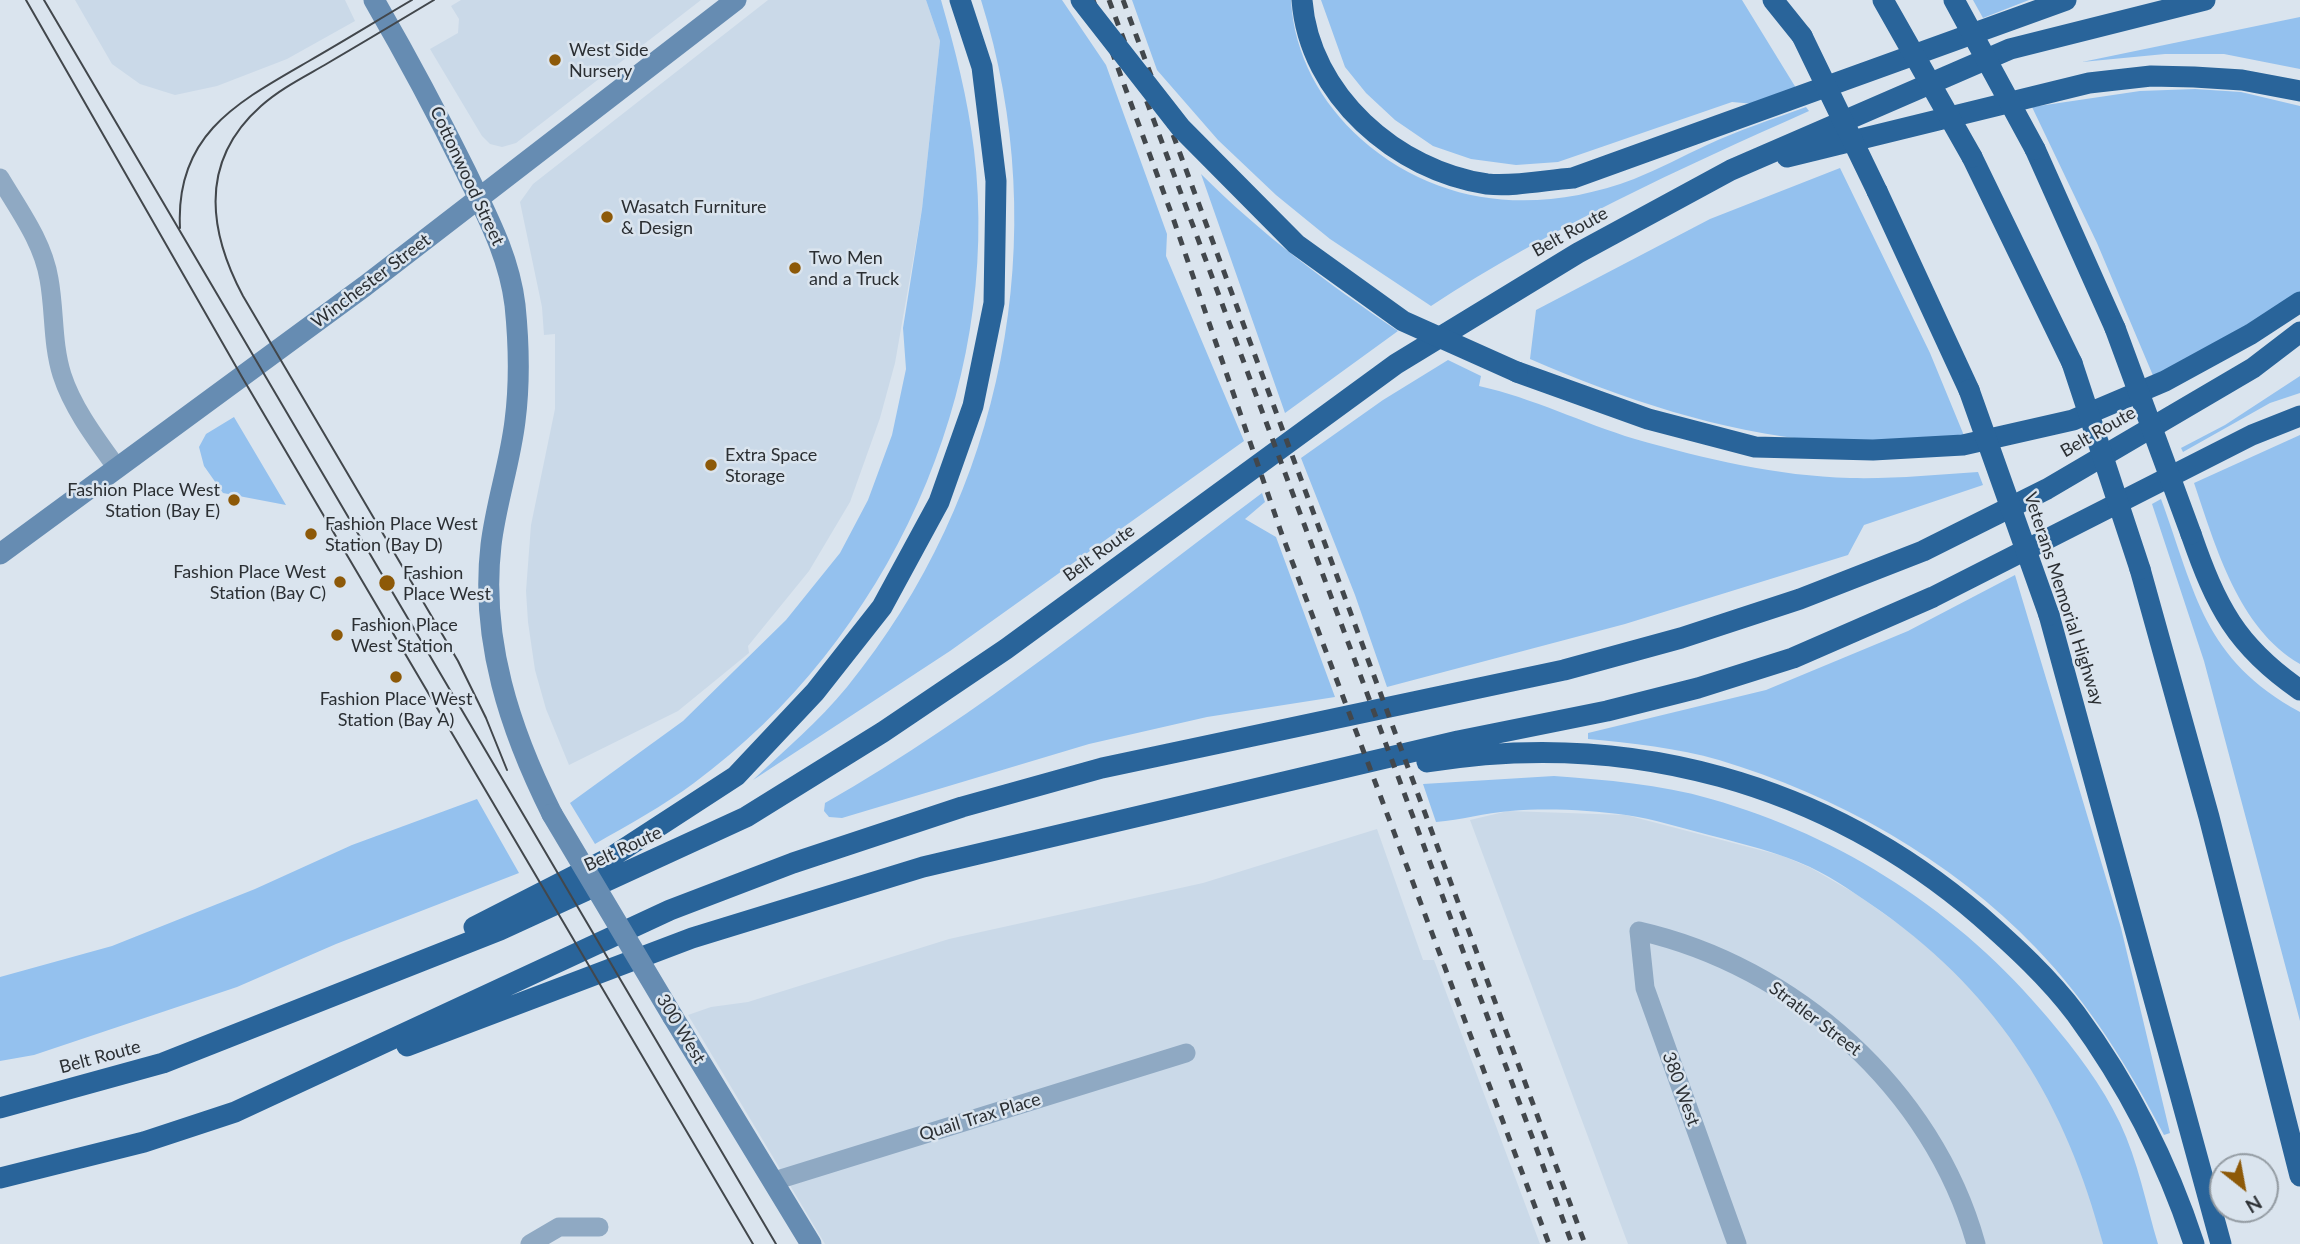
<!DOCTYPE html>
<html>
<head>
<meta charset="utf-8">
<style>
	body { margin:0 }
	#map { position:relative; width:2300px; height:1244px; overflow:hidden; background:#dae4ee; font-family:Lato,sans-serif }
	canvas { display:block }
	.north { position:absolute; left:2209px; top:1153px; width:70px; height:70px; box-sizing:border-box; background:#dae4ee; border:2px solid #949ca3; border-radius:50%; rotate:149deg; font-size:19px; font-weight:700; line-height:28px; text-align:center; color:#2b2f33 }
	.north::after { content:''; display:block; margin:auto; width:24px; height:32px; background:#8d5908; clip-path:polygon(50% 0,100% 100%,50% 72%,0 100%) }
</style>
</head>
<body>
<div id="map">
<canvas width="2300" height="1244"></canvas>
<div class="north">N</div>
</div>
<script>
const c = document.querySelector('canvas').getContext('2d');
c.lineJoin = 'round';
function paint(path, color) { c.fillStyle = color; c.fill(path, 'evenodd'); }
function trace(path, color, width, dash) { c.strokeStyle = color; c.lineWidth = width; c.lineCap = dash ? 'butt' : 'round'; c.setLineDash(dash || []); c.stroke(path); }
function label(font, color, halo, rows, align = 'center') {
  c.font = font + ' Lato,sans-serif'; c.lineWidth = 5; c.setLineDash([]); c.textBaseline = 'middle'; c.strokeStyle = halo; c.fillStyle = color; for (const [text, x, y, turn = 0] of rows) {
    c.save(); c.translate(x, y); c.rotate((+turn || 0) * Math.PI / 180); c.textAlign = isNaN(turn) ? turn : align; if (halo) c.strokeText(text, 0, 0); c.fillText(text, 0, 0); c.restore();
  }
}
paint(new Path2D(`
	M75,0h270l10,21 -68,38 -70,27 -42,9 -35,-11 -28,-20z
	M461,0h240l-185,143 -14,4 -12,-3 -8,-8 -52,-87 28,-16 1,-14 -8,-13z
	M768,0h158l14,41 -18,168 -27,154 -15,55 -30,84 -41,69 -61,75 1,7 -71,58 -109,54 -23,-56 -11,-39 -7,-48 -2,-31 5,-66 24,-116v-75l-11,1 -2,-28 -22,-105 13,-18z
	M1508,811l118,4 157,41 28,12 45,26 51,36 40,33 43,45 30,42 27,44 24,52 20,51 12,47h-475l-158,-424z
	M1377,829l46,131h11l106,284h-715l-137,-229 23,-8 37,-5 201,-63 254,-56z`), '#cad9e8');
paint(new Path2D(`
	M926,0h15c14,49 27,99 33,150 29,241 -86,490 -280,633 -31,23 -66,42 -99,61l-25,-41 113,-82 103,-101 54,-67 28,-53 24,-65 14,-66 -3,-41 19,-119 18,-168z
	M981,0h81l44,65 61,169 -1,22 78,185 -294,210 -197,129c32,-30 66,-59 94,-93 157,-192 208,-451 134,-687z
	M1132,0h159c3,55 30,103 70,139 78,69 178,76 273,40 25,-10 49,-23 73,-34 32,-15 66,-26 99,-38l3,4c-130,58 -259,117 -378,195l-101,-67 -54,-44 -58,-55 -61,-70z
	M1321,0h421l54,88 -41,16 -23,-2 -174,60 -42,3 -45,-6 -38,-13 -38,-26 -29,-27 -21,-26z
	M1973,0h56l-46,18z
	M2300,17v52l-76,-15h-59l-83,8z
	M2195,89l46,3 59,14v199l-143,80 -60,-142 -65,-136 108,-16z
	M1840,168l90,185 35,85c-47,1 -97,7 -144,3 -101,-9 -198,-42 -291,-82l6,-49 174,-91z
	M1201,174c60,60 126,109 197,157l-113,82z
	M1448,360l33,16 -2,10c54,12 103,37 156,53 70,20 142,37 215,39 43,1 85,-3 128,-6l5,13 -119,40 -16,30 -223,69 -238,63 -32,-92 -54,-137 82,-58z
	M2300,376v17l-30,10 -87,49 -2,-4 44,-23z
	M234,417l52,88 -63,-12 -19,-27 -5,-19 7,-13z
	M2300,435v229c-62,-36 -84,-117 -106,-181z
	M1262,493l3,9 -20,17 31,18 59,160 -128,20 -118,27 -247,74 -13,-1 -5,-6 1,-8c155,-88 295,-204 437,-310z
	M2161,499c35,95 42,160 139,213v309l-96,-360 -52,-157z
	M2015,575l106,353 49,205 -6,2c-35,-67 -75,-132 -128,-187 -85,-89 -200,-153 -317,-188 -41,-12 -88,-17 -131,-21v-6l178,-43 142,-59z
	M1554,776c52,4 106,8 157,23 131,37 250,114 337,219 27,32 54,67 72,105 18,38 26,81 38,121h-55c-37,-140 -102,-247 -221,-332 -23,-16 -47,-33 -72,-45 -32,-15 -67,-23 -101,-32 -27,-7 -55,-16 -83,-20 -37,-5 -79,-7 -116,-4 -25,2 -49,9 -74,11l-13,-38z
	M477,799l42,74 -183,71 -99,43 -203,68 -34,6v-84l112,-31 143,-57 97,-44z`), '#94c1ee');
trace(new Path2D(`
	M0,178c19,32 43,64 49,101 6,33 3,64 13,96 11,34 35,65 55,93
	M774,1181l412,-128
	M530,1244l29,-17h40
	M1737,1244l-92,-256 -6,-57c155,35 294,158 337,313`), '#8fa9c3', 19);
trace(new Path2D(`
	M374,0c33,57 63,113 92,172 21,44 43,84 49,133 4,39 5,77 0,116 -5,42 -19,82 -24,124 -11,95 19,185 61,269
	M0,554l365,-268 371,-286
	M673,1017l138,227`), '#668cb2', 21);
trace(new Path2D(`
	M1302,0c7,95 95,171 185,184 27,3 59,-4 86,-6l493,-178
	M1773,0l29,36
	M2035,149l80,179
	M1787,157l302,-74 62,-7 43,1 48,3 58,11
	M1972,157l100,206
	M1877,191l92,199
	M1517,372l131,47 107,28 118,3 90,-5 110,-25 92,-39 86,-47 49,-32
	M2191,534c25,72 45,112 109,156
	M2140,569l69,248 91,359
	M2049,615l172,629
	M1427,762c201,-33 398,21 553,154 34,30 69,62 96,98 52,71 91,147 118,230
	M474,927l139,-71 123,-80 79,-84 67,-85 57,-105 34,-96 21,-103 2,-122 -14,-114 -22,-67
	M407,1046l285,-108 231,-71 535,-126 149,-30 91,-23 95,-30 140,-61 319,-162 48,-19
	M0,1108l163,-45 337,-133 246,-113 137,-85 123,-83 390,-285 182,-111 153,-83 279,-121 195,-49
	M0,1178l144,-36 91,-30 435,-202 123,-47 169,-56 140,-39 462,-98 117,-32 119,-39 123,-48 124,-62 206,-121 47,-36`), '#29649a', 21);
trace(new Path2D(`
	M26,0l216,377 511,867
	M44,0l732,1244
	M434,0c-35,21 -70,42 -106,63 -22,13 -47,25 -67,43 -62,55 -53,124 -18,190l215,365 28,57 21,52
	M180,228c-5,-94 58,-126 129,-167 35,-20 69,-41 103,-61`), '#42474c', 2);
trace(new Path2D(`
	M1093,0l80,218 108,314 268,712
	M1109,0l463,1244
	M1123,0l462,1244`), '#42474c', 5, [9, 9]);
trace(new Path2D(`
	M552,814l121,203`), '#668cb2', 21);
trace(new Path2D(`
	M1081,0l100,128 115,116 107,77 114,51
	M1883,0l89,157
	M1954,0l81,149
	M1802,36l75,155
	M2115,328l76,206
	M2072,363l68,206
	M1969,390l80,225`), '#29649a', 21);
for (const [x, y, r, color] of [
	[555,60,7,"#8d5908"],
	[607,217,7,"#8d5908"],
	[795,268,7,"#8d5908"],
	[711,465,7,"#8d5908"],
	[234,500,7,"#8d5908"],
	[311,534,7,"#8d5908"],
	[340,582,7,"#8d5908"],
	[387,583,9,"#8d5908"],
	[337,635,7,"#8d5908"],
	[396,677,7,"#8d5908"]
]) { const dot = new Path2D(); dot.arc(x, y, r, 0, 2 * Math.PI); c.fillStyle = color; c.fill(dot); trace(dot, '#dae4ee', 2.5); }
label('18px', '#2b2f33', '#dae4ee', [
	["West Side",569,50],
	["Nursery",569,71],
	["Wasatch Furniture",621,207],
	["& Design",621,228],
	["Two Men",809,258],
	["and a Truck",809,279],
	["Extra Space",725,455],
	["Storage",725,476],
	["Fashion Place West",220,490,"right"],
	["Station (Bay E)",220,511,"right"],
	["Fashion Place West",325,524],
	["Station (Bay D)",325,545],
	["Fashion Place West",326,572,"right"],
	["Station (Bay C)",326,593,"right"],
	["Fashion",403,573],
	["Place West",403,594],
	["Fashion Place",351,625],
	["West Station",351,646],
	["Fashion Place West",396,699,"center"],
	["Station (Bay A)",396,720,"center"]
], 'left');
label('18px', '#2b2f33', '#dae4ee', [
	["Cottonwood Street",467,176,65],
	["Belt Route",1570,232,-29],
	["Winchester Street",371,281,-37],
	["Belt Route",2098,432,-30],
	["Belt Route",1099,553,-36],
	["Veterans Memorial Highway",2064,599,72],
	["Belt Route",623,849,-25],
	["Stratler Street",1815,1019,37],
	["300 West",681,1029,59],
	["Belt Route",100,1057,-15],
	["380 West",1681,1089,70],
	["Quail Trax Place",980,1117,-17]
]);
</script>
</body>
</html>
